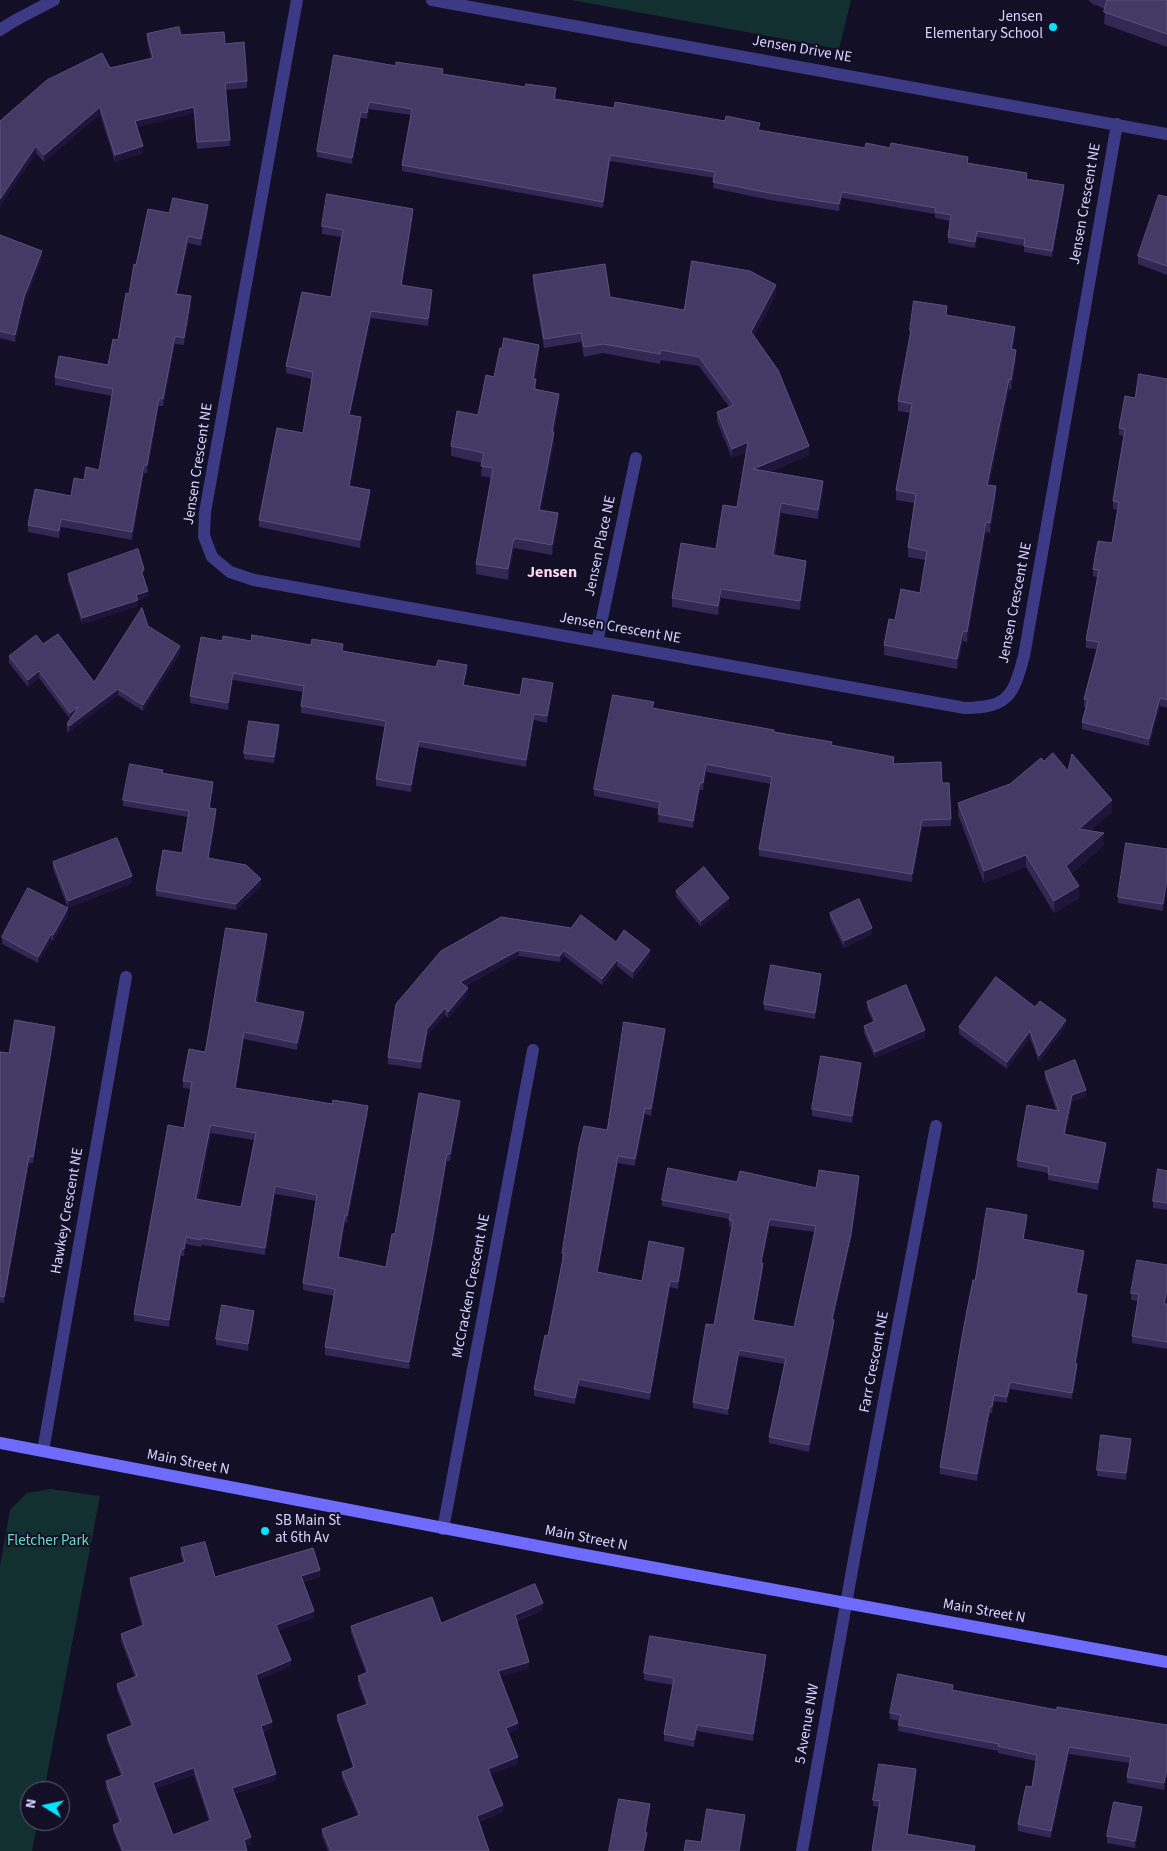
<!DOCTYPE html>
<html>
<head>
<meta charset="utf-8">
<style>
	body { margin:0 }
	#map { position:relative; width:1167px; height:1851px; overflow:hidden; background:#130f26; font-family:"Source Sans 3",sans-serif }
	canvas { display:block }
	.north { position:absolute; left:20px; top:1781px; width:50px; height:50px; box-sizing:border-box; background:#130f26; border:1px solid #625e7d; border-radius:50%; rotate:280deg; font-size:14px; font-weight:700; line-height:20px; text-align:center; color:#d9d4ff }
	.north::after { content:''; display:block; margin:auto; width:18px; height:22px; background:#00e5ff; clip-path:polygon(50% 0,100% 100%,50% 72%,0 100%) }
</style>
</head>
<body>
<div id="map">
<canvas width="1167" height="1851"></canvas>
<div class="north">N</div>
</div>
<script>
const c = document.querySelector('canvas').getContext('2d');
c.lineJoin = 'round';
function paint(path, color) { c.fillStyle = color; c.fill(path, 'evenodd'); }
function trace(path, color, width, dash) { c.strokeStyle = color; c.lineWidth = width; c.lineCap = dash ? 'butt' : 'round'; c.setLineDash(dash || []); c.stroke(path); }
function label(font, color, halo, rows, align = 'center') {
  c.font = font + ' "Source Sans 3",sans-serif'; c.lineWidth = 4; c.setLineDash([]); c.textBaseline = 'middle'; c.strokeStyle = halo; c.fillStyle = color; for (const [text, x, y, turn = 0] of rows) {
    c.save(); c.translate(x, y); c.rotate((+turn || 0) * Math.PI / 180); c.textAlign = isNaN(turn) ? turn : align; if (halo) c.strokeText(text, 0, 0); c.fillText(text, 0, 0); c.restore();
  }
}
paint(new Path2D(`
	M571,0h280l-12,49z
	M50,1489l50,7 -56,295h-14v30h8l-6,30h-32v-285l10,-56 17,-17z`), '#12302f');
trace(new Path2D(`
	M297,0l-92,512 -1,24 8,21 18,15 24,8 711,128c44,-1 48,-12 59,-52l93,-532
	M432,0l735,134
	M0,30l14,-9 40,-21
	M597,642l39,-184
	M43,1451l83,-474
	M443,1529l90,-479
	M802,1851l54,-303 80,-422`), '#3d3a85', 12);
trace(new Path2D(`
	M0,1443l574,110 593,109`), '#6f6bff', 12);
paint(new Path2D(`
	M1088,0h79v47l-63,-23 1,-15 -12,-5z
	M147,34l34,1 44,9 22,37v7l-21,2 4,56 -33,3 -3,-36 -57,14 6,26 -28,9 -15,-48 -56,48 -8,-9 -36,53v-85l110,-53 41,-10 -4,-17z
	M396,66l160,29 -1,4 205,31 105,18 103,15 59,16 37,13 -12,65 -28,-5v-6l-47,-9 -2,11 -27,-5v-6l2,-16 -15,-3v-4l-93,-16 -3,13 -69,-11 -57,-12 1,-10 -104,-17 -7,47 -201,-37v-6l9,-50 -42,-6 -2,10 -6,-1 -9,46 -35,-7v-6z
	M1167,197v78l-29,-11v-8z
	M169,213h39l-7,33 -13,-3 -11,51 14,10 -7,41 -9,-1 -12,62h-4l-12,67h-3l-12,67 -71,-13 -2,11 -31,-6v-7l43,-29 13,-16 15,-10 13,-74 -57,-11v-8l53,-12 10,-25 11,-46z
	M413,216l-11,69 30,12 -4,29 -57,-8 -21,97 11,9 -11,62 20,11 -10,51 -101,-21v-7l44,-87 9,-54 -26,-6v-7l45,-69 10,-60 -19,-3v-8z
	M0,235l42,23 -18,46 -9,38 -15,-4z
	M533,275l77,22 74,13 92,-15 -22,41 55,119 -40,17 54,19 -5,28 -37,-6 -6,43 31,14 -6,40 -79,-12 -3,17 -46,-8v-9l44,-49 21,-42 9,-55 -14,6 -15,-37v-9l12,-5 -30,-41 -38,-6 -1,4 -57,-11 -19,4 -3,-15 -37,6 -11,-63z
	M947,315l68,22 -2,12 3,11 -5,30 -2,-1 -20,96 7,11 -6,37 -4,-1 -19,110 -4,-1 -6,28 -73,-14v-10l11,-25 25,-27 5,-33 -17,-3v-10l6,-44 -18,-3v-10l15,-77 -13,-2v-10l12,-63v-8z
	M539,355l-4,24 1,10 23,15 -5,28v10l-13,68 17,14 -6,31 -38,-7 -6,32 -32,-6v-10l15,-86 -10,-2 1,-13 -31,-7v-10l27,-31 16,-38z
	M1167,379v329l-7,-2 -11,40 -67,-17v-7l4,-15h-2v-8l13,-50 -11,-1v-8l11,-63 -4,-1v-7l19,-26 6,-33 -5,-1v-8l11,-65 -5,-1v-7l16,-30z
	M68,574l76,2v1l4,20 -10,3v6l-56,18 -14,-43z
	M148,626l32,27 -37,58 -25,-16 -49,37 -2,-1v-7l3,-5 -31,-41 -11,9 -19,-24v-7l34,-12 51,38z
	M222,641h29l92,10 93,16 31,4 -3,14 56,10 33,-5 -6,33 -13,-3 -8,47 -107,-20 -8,45 -35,-6v-7l9,-52 -84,-14v-7l2,-14 -70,-12 -5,30 -38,-7v-7z
	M654,708l120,24 58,13 62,19 48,19 9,36v7l-29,1 -10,55 -153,-26v-7l12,-65 -65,-12 -3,18h-3l-7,38 -35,-6 1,-13 -65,-13v-7z
	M279,732l-5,31 -30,-4v-6z
	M1044,761l24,10 44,41 -22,19 14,14 -33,29 8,24 -25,15 -28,-46 -42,16 -26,-68v-12l52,-19z
	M163,773l50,15 -3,20 6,8 -7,42 52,28 -25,24 -80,-14v-6l26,-37 6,-36 -65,-11v-6z
	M1167,849l-4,62 -45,-8v-6z
	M53,862l79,21 -64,25 -15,-39z
	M676,891l53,13 -28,23 -25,-30z
	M830,913l42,21 -28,14 -14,-29z
	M68,915l-15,26 -2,-1 -13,23 -36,-19v-7z
	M267,942l-10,61 47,16 -7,31 -53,-11 -8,49 132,25 -21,110 -2,-1 -6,35 47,10 9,-33 65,-126 -10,53h-3l-15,87 -23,121 -84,-14v-8l9,-51 -31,-6v-7l13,-82 -41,-7 -10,61 -63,-10 -1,2 -15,-3 -2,12h-3l-12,71 -35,-6v-7l50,-186 7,-39 -8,-1v-7l22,-29zM211,1133l43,7 -13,67 -43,-7z
	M616,942l34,14 -17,23 -16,-13 -15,19 -38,-29 -4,6 -41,-6 -54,30 3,9 -20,23 -3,-3 -18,21 -6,33 -33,-5v-7l53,-106z
	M821,980l-6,39 -51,-9v-6z
	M867,1002l58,35 -50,21 -11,-25v-7l9,-4 -6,-14z
	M1035,1007l31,19 -27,36 -9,-24 -23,31 -48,-35v-7z
	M55,1033l-22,130h-4l-25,140 -4,-1v-250l9,1z
	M665,1035l-14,81 -6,-2 -10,52 -17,-3 -20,109 44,9 42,-27 -6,35 -8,-2 -20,113 -71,-14 -4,18 -41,-8v-7l14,-53 15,-77h-1v-6l45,-123z
	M861,1069l-9,54 -40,-7v-7z
	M1045,1072l41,24 -14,6 -7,33 41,14 -8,41 -50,-10v-7l-31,-6v-7l39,-50 -11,-32z
	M1167,1171v39l-14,-2v-7z
	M737,1182l79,6 43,-6 -8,58 -18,80 1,6 -25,126 -40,-9v-6l15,-73 -45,-8 -11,59 -35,-7v-6l21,-77 18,-98h-3v-8l-67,-13v-6zM770,1226l45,6 -21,95 -40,-7 9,-50 -1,-7z
	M1027,1221l-3,18 60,18 -7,36 10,8 -11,63 1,6 -5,29 -62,-10 -3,14 -13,-2 -2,12h-2l-13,68 -37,-7v-7l35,-187z
	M1167,1265v31l-1,8h1v45l-35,-6v-7l6,-35 -7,-1v-7z
	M254,1317l-6,34 -32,-6v-6z
	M1131,1446l-5,34 -29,-4v-6z
	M181,1548l34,29h105l-17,5 11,36 -36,13 13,35 -33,14 14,48 -9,4 13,48 -42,14 17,50 -6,2 2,5h-126l-8,-20v-6l6,-2 -13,-35v-7l15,-5 -14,-35v-6l24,-9 -14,-36v-6l18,-7 -14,-36v-7l21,-8 -12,-42v-6l53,-16 -2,-7zM194,1775l15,46 -36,14 -18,-46z
	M543,1610l-26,11 12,47 -29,9 18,52 -9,4 9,31 -28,10 13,38 -24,10 10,29h-161l-6,-15v-7l36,-13 -16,-38v-6l11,-4 -16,-47v-6l29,-10 -8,-22v-7l8,-3 -15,-40v-7l90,-3z
	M766,1662l-13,79 -56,-10 -3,16 -30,-6v-7l9,-49 -29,-5v-7z
	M953,1691l104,19 110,15v49l-3,16 -37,-7v-6l3,-14 -61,-9 -18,84 -33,-7v-7l14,-37 4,-26 -38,-8v-2l-100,-20 1,-10 -9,-2v-6z
	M916,1776l-9,58 68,17h-103l7,-44 -6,-1v-6z
	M1142,1813l-7,35 -28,-5v-7z`), '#312854');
paint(new Path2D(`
	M369,102v7l-2,10v-6z
	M100,107v7l-56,48v-7z
	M194,107v6l-59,15v-7z
	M361,112v6l-9,46v-6z
	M36,146v7l-36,53v-7z
	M143,146v7l-28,9v-7z
	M610,155v6l-7,47v-6z
	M1064,185v7l-12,65v-6z
	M842,192v6l-3,13v-7z
	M208,205v8l-7,33v-7z
	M413,209v7l-12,77v-8z
	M977,231v6l-2,11v-6z
	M188,236v7l-12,58v-7z
	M42,251v7l-18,46 -9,38v-7l9,-38z
	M776,285v10l-25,47v-10z
	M432,290v7l-4,29v-7z
	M191,296v8l-7,41v-7z
	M371,311v7l-22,104v-7z
	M1015,327v10l-4,22v-10z
	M175,336v8l-12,62v-7z
	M539,345v10l-6,34v-10z
	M1016,350v10l-5,30v-10z
	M1009,379v10l-22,105v-9z
	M559,394v10l-7,38v-10z
	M159,398v8l-12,67v-8z
	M361,417v7l-12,69v-7z
	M554,432v10l-15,78v-10z
	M748,442v10l-16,6v-9z
	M809,446v9l-56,23v-9z
	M144,465v8l-12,67v-8z
	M823,481v10l-5,28v-9z
	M996,486v10l-6,37v-10z
	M370,490v7l-10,51v-8z
	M781,503v10l-8,52v-10z
	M558,513v11l-6,31v-10z
	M61,519v8l-2,11v-7z
	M986,522v10l-19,110v-10z
	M514,538v10l-6,32v-11z
	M806,561v9l-6,40v-9z
	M721,589v9l-3,17v-9z
	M148,591v6l-10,3v6l-56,18v-6l54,-23z
	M963,631v10l-6,28v-10z
	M180,646v7l-37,58v-6z
	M467,665v6l-4,20v-6z
	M39,671v7l-11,9v-7z
	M233,673v7l-5,30v-7z
	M553,683v7l-6,33v-7z
	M118,689v6l-49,37v-6z
	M1160,698v8l-11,40v-7z
	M79,706l-9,13v-6z
	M534,714v6l-8,47v-7z
	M279,725v7l-5,31v-6z
	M419,741v6l-8,45v-7z
	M706,764v8l-3,18v-7z
	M213,782v6l-4,27v-7z
	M700,782v8l-7,38v-7z
	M1112,800v12l-33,29v-12z
	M216,809v7l-8,48v-6z
	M922,820v7l-10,55v-8z
	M1104,833v12l-38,33v-12z
	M1026,855v12l-42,16v-12z
	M132,876v7l-64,25v-7z
	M1167,878v6l-4,27v-7z
	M261,879v7l-25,24v-6z
	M1079,886v12l-25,15v-12z
	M729,898v6l-28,23v-6z
	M68,908v7l-15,26v-6z
	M872,928v6l-28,14v-7z
	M51,934v6l-13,23v-6z
	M267,934v8l-12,68v-8z
	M519,950v6l-59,32v-6z
	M564,950v6l-4,6v-6z
	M650,950v6l-17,23v-7z
	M617,960v6l-15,19v-6z
	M821,974v6l-6,39v-6z
	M468,988v7l-20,23v-6z
	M445,1008v7l-18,21 -6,33v-7l6,-33z
	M304,1012v7l-7,31v-7z
	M1066,1020v6l-27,36v-6z
	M55,1027v6l-22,130v-6z
	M665,1029v6l-14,81v-7z
	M925,1030v7l-50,21v-6z
	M1030,1031v7l-23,31v-7z
	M244,1032v7l-9,56v-7z
	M861,1063v6l-9,54v-7z
	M1086,1090v6l-14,6 -8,39v-7l8,-39z
	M460,1101v7l-10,53v-7z
	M368,1106v7l-21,110v-7z
	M645,1108v6l-10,52v-7z
	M211,1125v8l-15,74v-8z
	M1106,1143v6l-8,41v-7z
	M447,1154v7l-15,87 -23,121v-7z
	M29,1156v7l-25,140v-6z
	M618,1156v7l-21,115v-6z
	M859,1176v6l-8,58 -19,86v-7z
	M275,1186v8l-10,61v-7z
	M345,1215v7l-7,42v-7z
	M1027,1215v6l-4,24v-6z
	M770,1219v7l-9,43v-6z
	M186,1237v7l-2,12v-7z
	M684,1248v6l-6,35v-7z
	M181,1249v7l-12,71v-7z
	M1084,1251v6l-8,42v-6z
	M763,1263v7l-10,56v-6z
	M670,1281v6l-20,113v-7z
	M1167,1289v7l-3,15v-7z
	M1087,1295v6l-12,69v-7z
	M254,1311v6l-6,34v-7z
	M834,1320v6l-25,126v-7z
	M739,1350v6l-11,59v-6z
	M1077,1364v6l-5,29v-6z
	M579,1379v7l-4,18v-6z
	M1010,1382v7l-3,14v-6z
	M994,1395v6l-2,12v-6z
	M990,1406v7l-13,68v-7z
	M1131,1439v7l-5,34v-7z
	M320,1570v7l-19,5v-6z
	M543,1603v7l-28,11v-6z
	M314,1611v7l-38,14v-7z
	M766,1655v7l-13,79v-7z
	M291,1660v6l-35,15v-6z
	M529,1662v6l-31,10v-7z
	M272,1722v6l-11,4v-6z
	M518,1723v6l-12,5v-6z
	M697,1725v6l-3,16v-7z
	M1069,1747v7l-18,84v-7z
	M518,1757v7l-30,11v-6z
	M194,1768v7l-41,15v-7z
	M1167,1768v6l-3,16v-7z
	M916,1769v7l-9,64v-6z
	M276,1774v6l-44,14v-6z
	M650,1804v7l-5,28v-7z
	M503,1805v7l-26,10v-6z
	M1142,1807v6l-7,35v-7z
	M745,1815v7l-5,29h-1z
	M647,1833v6l-2,12h-2z
	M251,1837v7l-7,2v-6z`), '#1d163a');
const building = new Path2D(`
	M1107,0h60v34l-63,-22z
	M179,27l2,8 43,-3 1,12 19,-2 3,39 -22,2 5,57 -33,2 -3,-35 -59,14 8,25 -28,9 -15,-48 -56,48 -8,-9 -36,53v-78l47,-41 55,-27 8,15 43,-10 -6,-24z
	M334,55l62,11v-4l47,7 -1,5 83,13 1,-3 30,4 -2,11 60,9 1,-6 110,19 1,-5 34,7 -2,7 107,18 1,-5 24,5 1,-5 77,14 -1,6 60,10 -1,6 38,6 -12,66 -28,-5 1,-7 -48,-8 -2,11 -27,-5 3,-22 -16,-3 1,-4 -94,-16 -3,12 -69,-11 -57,-11 2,-10 -105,-17 -7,47 -201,-37 10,-56 -43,-7 -2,11 -6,-1 -9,46 -35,-7z
	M327,194l86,15 -12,76 31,5 -4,29 -57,-8 -22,104 12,2 -12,69 21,4 -10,50 -101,-20 18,-92 26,5 10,-61 -27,-6 16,-74 29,5 12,-67 -21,-4z
	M1159,195l8,2v69l-29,-10z
	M173,198l35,7 -7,34 -13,-3 -12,58 15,2 -7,42 -9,-2 -12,63 -4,-1 -12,67h-3l-12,67 -71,-13 -2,12 -31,-6 7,-36 36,7 3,-18 10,2 2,-13 13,3 14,-81 -58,-12 4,-21 49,9 5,-26 5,1 8,-47 3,1 5,-30 2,1 12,-56 21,4z
	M0,235l42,16 -18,46 -9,38 -15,-4z
	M692,261l58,10 26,14 -25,47 27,38 31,76 -56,23 70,12 -5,29 -37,-7 -8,52 33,6 -6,40 -79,-12 -3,17 -46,-8 9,-55 35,6 7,-44 14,2 11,-65 -16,7 -15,-37 17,-7 -35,-48 -38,-7 -1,4 -57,-10 -19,3 -3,-14 -37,6 -11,-64 72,-11 5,33 74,13z
	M914,301l33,5 -1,9 69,12 -4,22 5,1 -5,30 -2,-1 -22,106 9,1 -6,37 -4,-1 -19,110 -4,-1 -6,28 -73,-14 5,-26 6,1 6,-31 19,4 7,-42 -19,-4 8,-53 -20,-4 16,-86 -14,-3 13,-71h-1z
	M504,338l35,7 -6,34h3l-2,10 25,5 -7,38h2l-15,78 19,3 -6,32 -38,-7 -6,31 -32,-5 17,-96 -12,-2 3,-13 -33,-7 6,-35 21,4 8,-40 8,2 6,-29h2z
	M1139,374l28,5v321l-7,-2 -11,41 -67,-17 6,-22 -4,-1 15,-57 -13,-2 13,-70 -6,-1 5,-28 14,2 7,-41 -6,-1 12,-72 -6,-1 6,-32 10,2z
	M138,549l6,20 -2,4 6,18 -12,4 2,5 -56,18 -14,-44z
	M142,608l6,18 32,20 -37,59 -25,-16 -49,37 -2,-2 12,-18 -9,7 -31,-42 -11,9 -19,-24 27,-21 7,9 15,-10 36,48z
	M252,635l59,10 1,-6 31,5 -1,7 94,16 2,-7 29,5 -4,20 57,10 3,-17 30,5 -6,33 -13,-2 -8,46 -107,-19 -8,44 -35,-6 10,-58 -85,-15 3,-20 -71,-13 -5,30 -38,-7 11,-59 21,4 1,-5 28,5z
	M613,695l41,7 -2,6 122,22v2l58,10 -1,3 63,12 -1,7 48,-2 1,21h7l2,36 -29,1 -10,54 -153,-25 13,-72 -66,-13 -3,19 -3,-1 -7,39 -35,-7 2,-12 -66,-13z
	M249,721l30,4 -5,32 -30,-4z
	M1053,753l15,18 4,-17 40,46 -33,29 25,4 -38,33 13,20 -25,15 -28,-46 -42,16 -26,-68 52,-19 31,-26 3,3z
	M130,764l33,6 -1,3 51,9 -4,26 7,1 -8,49 38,7 15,14 -25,25 -80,-14 7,-40 19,3 7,-42 -66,-11z
	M117,838l15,38 -64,25 -15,-39z
	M1126,843l41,6v29l-4,26 -45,-7z
	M704,867l25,31 -28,23 -25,-30z
	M28,888l40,20 -15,27 -2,-1 -13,23 -36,-20z
	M859,899l13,29 -28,13 -14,-28z
	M581,915l35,27 8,-12 26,20 -17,22 -16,-12 -15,19 -38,-29 -4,6 -41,-6 -59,32 8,6 -20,24 -3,-4 -18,21 -6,33 -33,-5 8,-53 45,-53 60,-34 70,11z
	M226,928l41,6 -12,68 49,10 -7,31 -53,-11 -9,56 97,16 1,-4 35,6 -21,110 -2,-1 -7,42 48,10 6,-33h3l24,-141 41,8 -10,53h-3l-15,87 -23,121 -84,-15 10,-58 -32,-6 14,-88 -42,-9 -10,62 -63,-10 -1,2 -15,-3 -2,12h-3l-12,71 -35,-6 34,-189 16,3 8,-46 -9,-1 6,-32 16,3zM211,1125l45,8 -15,74 -45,-8z
	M771,965l50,9 -6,39 -51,-9z
	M996,977l39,30 5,-6 26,19 -27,36 -9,-25 -23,31 -48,-35z
	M906,985l19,45 -50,22 -11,-26 11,-5 -8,-19z
	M15,1020l40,7 -22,130 -4,-1 -25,141 -4,-1v-244l9,1z
	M624,1022l41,7 -14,80 -6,-1 -10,51 -17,-3 -21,116 45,9 7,-40 35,7 -6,34 -8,-1 -20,112 -71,-14 -4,19 -41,-9 11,-54 3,1 16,-83h-2l17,-107 5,-20 23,4z
	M821,1056l40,7 -9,53 -40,-7z
	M1075,1060l11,30 -14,5 -8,39 42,9 -8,40 -50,-9 1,-7 -32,-7 10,-55 32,6 -14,-39z
	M668,1168l69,14 3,-11 76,17 3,-18 40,6 -8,58 -19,85 2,1 -25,125 -40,-8 17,-79 -47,-8 -11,59 -35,-7 13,-78 8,1 19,-104 -4,-1 2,-7 -69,-13zM770,1219l46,7 -22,101 -41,-7 10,-57h-2z
	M1158,1169l9,2v32l-14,-2z
	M987,1208l40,7 -4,24 61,12 -8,42 11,2 -12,68 2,1 -5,29 -62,-11 -3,15 -13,-2 -2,12 -2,-1 -13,68 -37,-7 23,-136 10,-51h2z
	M1137,1260l30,5v24l-3,15h3v38l-35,-6 7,-42 -8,-1z
	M222,1305l32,6 -6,33 -32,-5z
	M1101,1435l30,4 -5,34 -29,-3z
	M205,1542l10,35 98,-29 7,22 -19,6 13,35 -38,14 15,35 -35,15 16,47 -11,4 15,48 -44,14 19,49 -7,3 3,11h-124l-10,-26 8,-3 -15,-41 17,-6 -16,-40 26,-10 -16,-41 20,-8 -16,-42 23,-9 -14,-47 55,-16 -4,-14zM194,1768l17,52 -38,15 -20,-52z
	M535,1584l8,19 -28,12 14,47 -31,9 20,52 -12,5 12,29 -30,12 15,36 -26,11 12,35h-158l-9,-22 38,-14 -18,-43 12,-5 -17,-52 31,-11 -10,-28 10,-4 -17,-46 81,-29 9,26z
	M650,1636l116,19 -13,79 -56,-9 -3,15 -30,-6 10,-56 -30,-5z
	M898,1674l55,11 -1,5 105,20v-3l110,18v43l-3,15 -37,-6 4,-20 -62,-10 -18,84 -33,-7 8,-38 6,1 5,-32 -39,-9 1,-2 -101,-19 3,-10 -11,-2z
	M879,1764l37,5 -9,65 68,12 -1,5h-102l8,-50 -7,-1z
	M619,1799l31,5 -5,28 2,1 -4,18h-34z
	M1114,1802l28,5 -7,34 -28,-5z
	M707,1809l38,6 -6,36h-55l2,-11 15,2z`);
paint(building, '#433a66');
trace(building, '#5a527e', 1);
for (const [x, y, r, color] of [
	[1053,27,5,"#00e5ff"],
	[265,1531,5,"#00e5ff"]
]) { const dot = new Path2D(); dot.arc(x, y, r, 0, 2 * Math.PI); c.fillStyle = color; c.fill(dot); trace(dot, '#130f26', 2); }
label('15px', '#d9d4ff', '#130f26', [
	["Jensen",1043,18],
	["Elementary School",1043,35],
	["SB Main St",275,1522,"left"],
	["at 6th Av",275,1539,"left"]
], 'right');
label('15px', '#d9d4ff', '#130f26', [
	["Jensen Drive NE",802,50,10],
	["Jensen Crescent NE",1086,204,-80],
	["Jensen Crescent NE",199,464,-81],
	["Jensen Place NE",601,546,-78],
	["Jensen Crescent NE",1016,603,-79],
	["Jensen Crescent NE",620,629,10],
	["Hawkey Crescent NE",68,1211,-80],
	["McCracken Crescent NE",472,1286,-79],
	["Farr Crescent NE",875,1362,-79],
	["Main Street N",188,1463,11],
	["Main Street N",586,1539,11],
	["Main Street N",984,1612,10],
	["5 Avenue NW",808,1724,-80]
]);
label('15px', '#5fe0c0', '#130f26', [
	["Fletcher Park",48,1542]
]);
label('bold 16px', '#ffd6f0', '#130f26', [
	["Jensen",552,573]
]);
</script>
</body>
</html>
